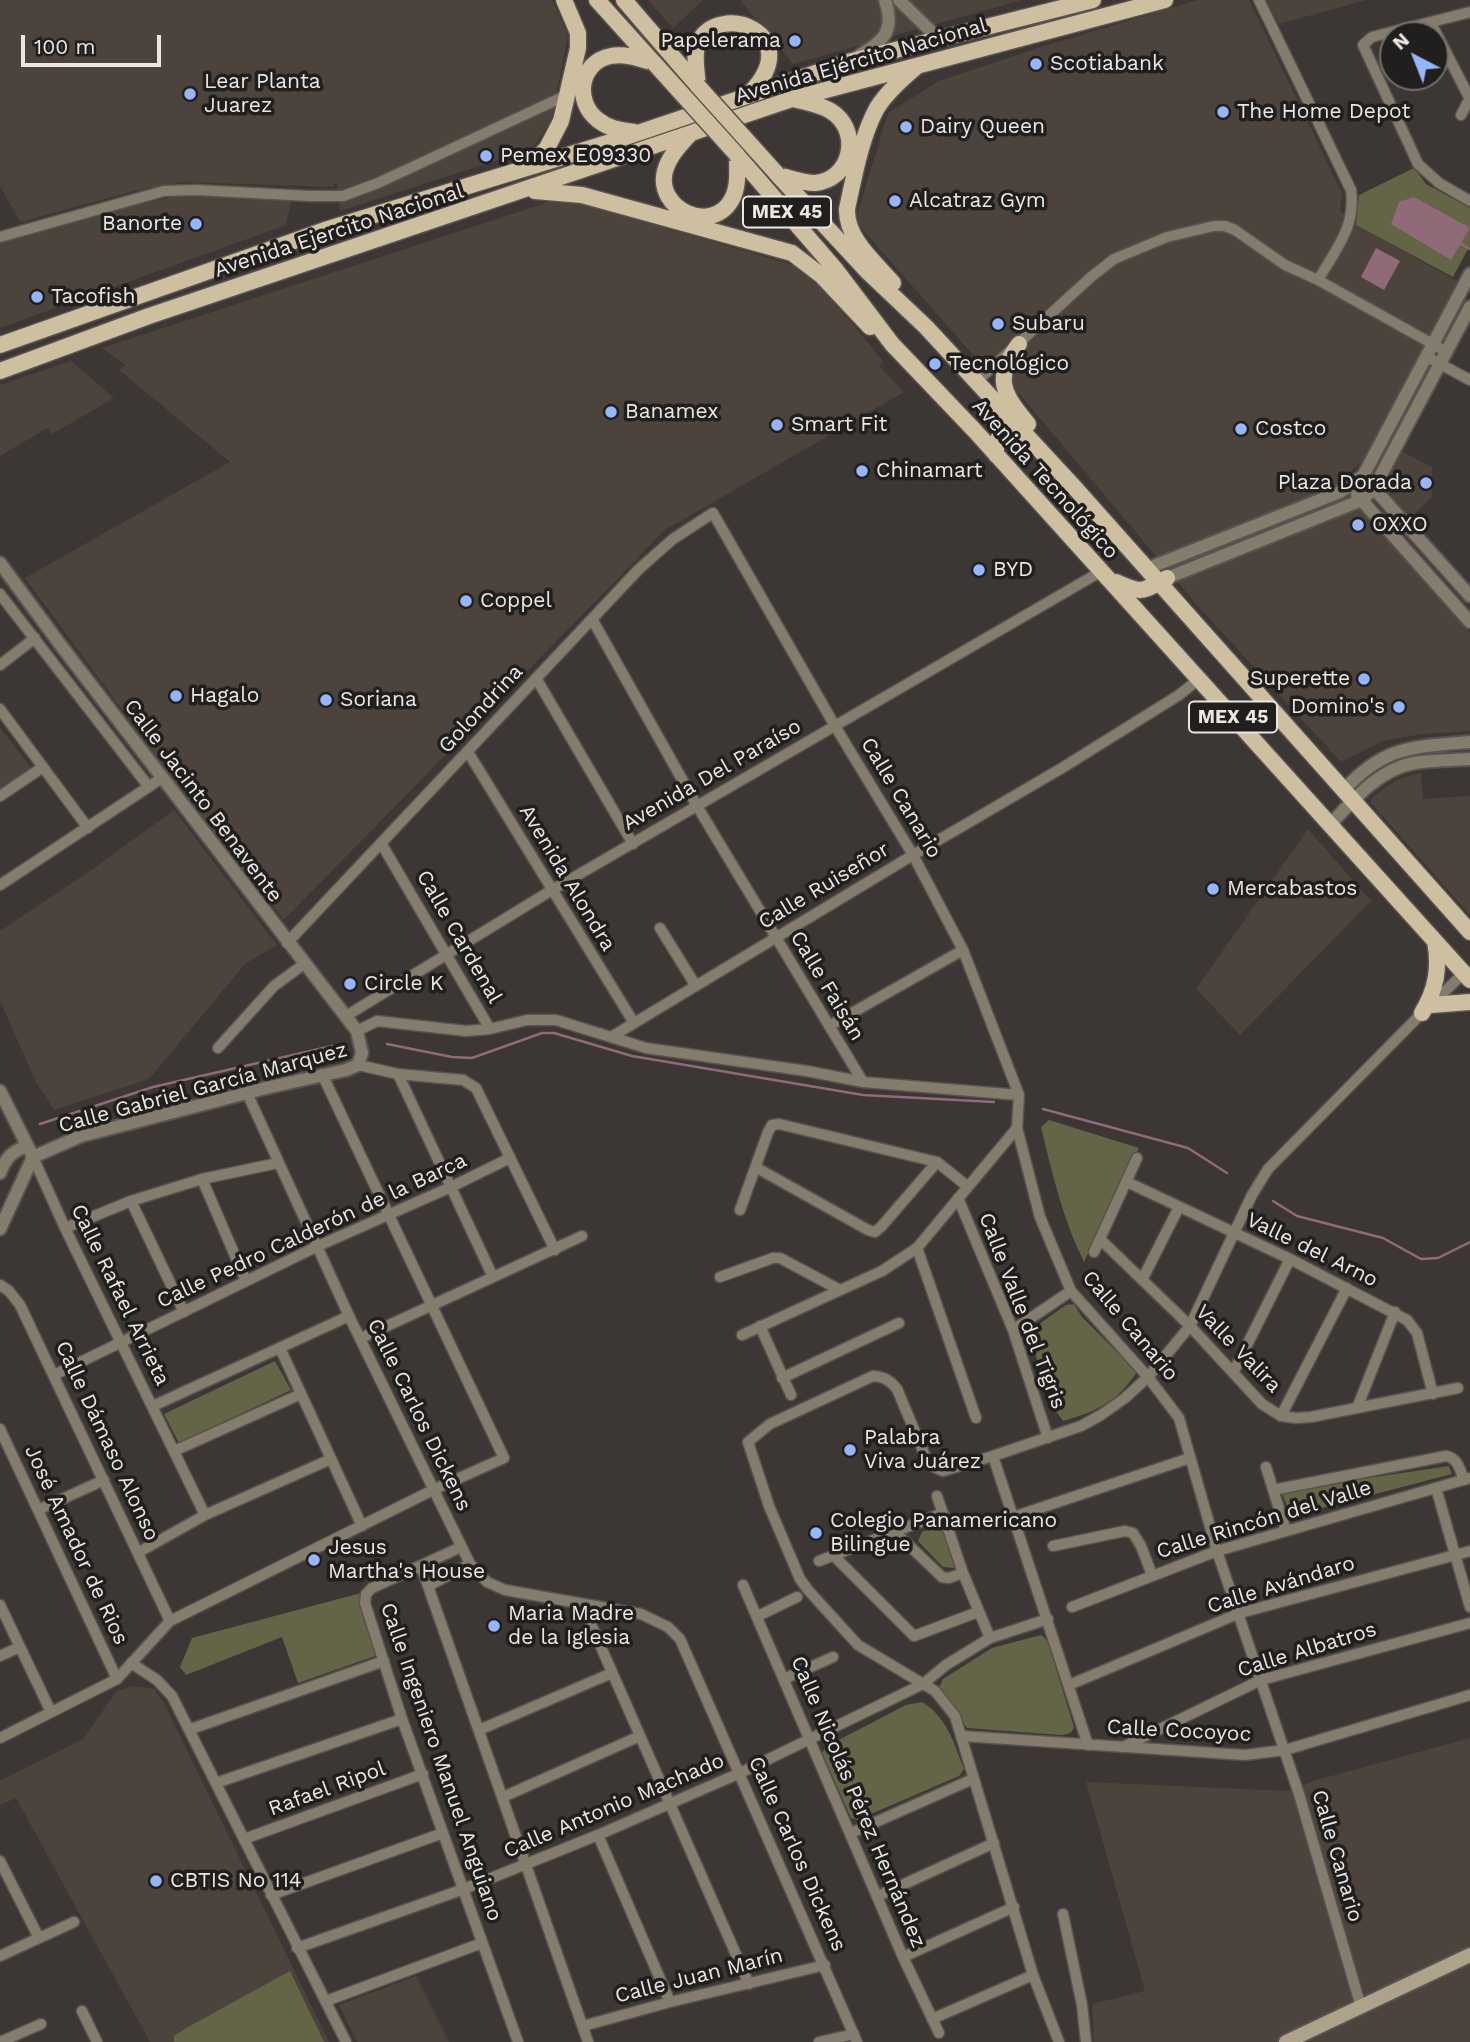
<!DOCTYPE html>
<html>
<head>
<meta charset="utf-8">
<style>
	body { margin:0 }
	#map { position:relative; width:1470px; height:2042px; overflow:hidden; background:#3c3734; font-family:"Work Sans",sans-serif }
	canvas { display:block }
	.north { position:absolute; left:1379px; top:21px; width:70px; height:70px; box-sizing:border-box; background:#211f1d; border:2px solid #716f6d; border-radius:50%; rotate:318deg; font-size:19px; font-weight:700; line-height:28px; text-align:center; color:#eae7e5 }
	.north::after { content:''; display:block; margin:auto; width:24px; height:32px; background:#95b6fd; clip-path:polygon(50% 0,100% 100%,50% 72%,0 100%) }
	.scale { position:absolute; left:21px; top:35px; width:140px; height:32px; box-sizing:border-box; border:4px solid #eae7e5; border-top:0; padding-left:9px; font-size:21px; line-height:24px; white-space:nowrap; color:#eae7e5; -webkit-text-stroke:5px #211f1d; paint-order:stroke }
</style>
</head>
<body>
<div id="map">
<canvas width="1470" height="2042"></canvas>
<div class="north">N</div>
<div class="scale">100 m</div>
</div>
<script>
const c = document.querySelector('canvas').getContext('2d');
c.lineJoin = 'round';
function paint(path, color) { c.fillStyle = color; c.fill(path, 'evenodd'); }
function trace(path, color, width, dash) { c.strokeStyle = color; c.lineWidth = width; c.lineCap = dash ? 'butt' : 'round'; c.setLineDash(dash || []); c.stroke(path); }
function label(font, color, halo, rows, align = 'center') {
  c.font = font + ' "Work Sans",sans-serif'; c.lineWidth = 7; c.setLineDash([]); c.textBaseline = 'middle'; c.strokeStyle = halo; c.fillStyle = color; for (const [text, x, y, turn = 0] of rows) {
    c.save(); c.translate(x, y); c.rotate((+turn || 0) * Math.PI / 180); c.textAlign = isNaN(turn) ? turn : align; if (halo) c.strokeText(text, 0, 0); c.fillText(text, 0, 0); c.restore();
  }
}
paint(new Path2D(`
	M0,0h552l16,35 -17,86 -19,28 -192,62 -3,-27h-4v3l-149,-5 -50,9 -114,31 -20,-36z
	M648,0h55l-30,28z
	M740,0h282l-229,64z
	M1198,0h51l93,193 -2,18 16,14 103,57 -96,179 -26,22 133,150v98l-48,3 -40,7 -41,21 -144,-157 -185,-220 -37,-28 -120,-136 33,-108 51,-32 105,-35z
	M1266,0h100l-87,24z
	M196,192l95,9 -5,24 -286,103v-87l63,-20z
	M552,201h20l221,64 21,13 69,83 -4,5 25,26 -239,138 -381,390 -74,-91 -185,-251 205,-116 -111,-92 7,-5 -24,-17z
	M71,361l43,37 -62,36 -5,-6 -47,28v-71z
	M1401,451l31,16v30l-23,22 -18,-20 -1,-26z
	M0,728l32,41 -32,21z
	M1421,773l2,26 47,-3v119l-99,-112v-4l15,-12 15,-9z
	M174,810l103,135 -32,19 -96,115 -95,31 -18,-28 -36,-81v-70l90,-60z
	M1308,829l63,72 -131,134 -44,-46z
	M132,1686l22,3 9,12 166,341h-179l-134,-244 -16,7v-24l83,-42 33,-47z
	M1470,1738v304h-376l-2,-38 53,-13 -59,-209 203,9 24,-10z
	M416,1976l33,66h-92l-18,-37z`), '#4d433d');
paint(new Path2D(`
	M1414,168l12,16 44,24v37l-17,32 -97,-52 3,-30z
	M1049,1120l90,28 -55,114c-21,-42 -32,-89 -43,-135z
	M1074,1304l8,13 55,55c-19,29 -41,40 -74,49l-10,-14 -25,-75 38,-27z
	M275,1361l16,29 -112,53 -15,-29z
	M1449,1466l3,8 -161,42 -10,-25z
	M935,1527h5l4,4 11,33 -1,4 -11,-1 -25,-26 4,-9z
	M361,1593l17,62 -80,28 -16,-46 -96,38 -6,-8 12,-29z
	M1041,1635l6,5 27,87c-2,7 -6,7 -13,8l-94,-7 -28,-40 4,-9 49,-31z
	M922,1702c25,15 32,41 42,67l-5,7 -102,44 -6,-2 -29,-65 5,-7 79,-41z
	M290,1971l34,71h-150v-6l14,-9z`), '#636546');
paint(new Path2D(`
	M1414,197l56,31 -19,32 -60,-36 8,-22z
	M1376,248l24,13 -16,29 -23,-13z`), '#906a79');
trace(new Path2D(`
	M1461,244l9,5
	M387,1044l65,13 20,1 70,-25h12l78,23 231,39 131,7
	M1043,1109l145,39 39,25
	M40,1124l113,-37 179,-41
	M1273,1201l24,15 86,22 38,21 17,-1 32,-16`), '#906a79', 2.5);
const minor = new Path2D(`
	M1259,0l92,190c5,37 -15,59 -33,90
	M1470,12l-98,25 -9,8 55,119 21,19 31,18
	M1431,23l39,76
	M1461,115l9,-17
	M0,237l164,-46 32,-1 113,6h34l35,-13 189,-88
	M1427,357l43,23
	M976,382l115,-105 23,-18 53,-22 47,-11h11l10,4 50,35 33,15 129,72
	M0,594l149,193
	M592,619l105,187 166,276
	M0,665l35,-27
	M536,678l97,166
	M0,709l88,119
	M468,752l166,271
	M0,796l43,-29
	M381,843l109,186
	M0,885l162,-107
	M660,928l36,58
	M287,943l352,-374 34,-30 40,-26 122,213 78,129 50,95 56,145 -2,33 23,89 31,74 77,86 31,41 38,133 82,243 62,213
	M346,1016l206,-126 543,-315 4,-5
	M829,1026l134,-76
	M357,1031l20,-10 89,10 24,-2 37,-9h29l90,28 161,23 56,11 156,13
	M611,1037l302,-182 149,-87 117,-73 20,-16
	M218,1048l56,-62 30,-22
	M358,1065l40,9 65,6 13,8 79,162
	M398,1074l95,203
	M247,1093l102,223 121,248 17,18 18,8 136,24 27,13 12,12 177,403
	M33,1157l32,71 140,287
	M757,1168l111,62 7,2 6,-5 56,-65
	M202,1179l44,102
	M1127,1182l163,77 117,61 10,13 16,61
	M958,1198l55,132 35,108
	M131,1201l53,111
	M740,1210l28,-78 4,-7 7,-1 158,38 30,24
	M65,1228l66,-27 71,-22 76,-16
	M1100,1239l90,87 72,78 19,12 15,2 15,-1 147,-29
	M917,1248l59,170
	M1094,1252l43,-94
	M720,1277l53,-19h7l60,32
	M1143,1278l36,-71
	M0,1285l9,6 11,14 150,316
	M760,1326l31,69
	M1013,1330l58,-39
	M742,1335l140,-64 35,-23 100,-120
	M361,1338l221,-102
	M280,1348l82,178
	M1233,1373l57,-114
	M54,1375l264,-129 133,-59 59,-29
	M782,1378l117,-55
	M153,1406l196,-90
	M1357,1408l38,-96
	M1281,1416l66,-128
	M0,1429l117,250
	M174,1451l127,-57
	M993,1456l95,289
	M1266,1467l20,64
	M1436,1488l34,119
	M1273,1490l173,-34c12,2 14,14 18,24
	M937,1496l26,77 27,65
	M38,1510l66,-30
	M1013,1517l177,-59
	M895,1532l47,45 7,1 14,-5
	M1053,1546l72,-15 8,2 8,13 11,29
	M461,1547l-89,41 -6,6 -1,9 37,116 116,323
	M139,1552l66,-37 126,-56
	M834,1556l80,80 64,-24
	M819,1561l124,-48
	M421,1566l167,476
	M743,1585l160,372 36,76
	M428,1586l42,-22
	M0,1605l51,107
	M583,1606l166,378
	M1072,1607l145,-56 253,-73
	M758,1616l39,-19
	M0,1656l20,-9
	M131,1663l26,17 15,16 174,346
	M784,1679l49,-22
	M1069,1685l171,-72 230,-62
	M191,1729l193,-68
	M479,1730l133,-57
	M962,1736l283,19 40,-5 185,-55
	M0,1738l117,-59 53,-58 265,-132 69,-31 -182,-384
	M1123,1747l138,-67 209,-57
	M216,1783l186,-64
	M503,1797l137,-61
	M851,1833l122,-54
	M598,1835l72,167
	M244,1839l179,-65
	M0,1861l39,77
	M271,1895l172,-62
	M878,1896l116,-53
	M1063,1914l19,91 4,37
	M297,1948l167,-59 134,-54 142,-62 183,-89 23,-19 44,-27 58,-19
	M0,1956l74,-34
	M903,1957l111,-50
	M326,2001l156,-58
	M82,2011l15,31
	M932,2019l101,-44
	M583,2026l87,-24 155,-37
	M0,2042l41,-18
	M819,2042l35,-8
	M1059,2042l-26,-67 -78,-259 -20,-25 -77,-46 -50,-55 -8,-11 -31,-73 -21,-64 22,-18 103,-48c11,1 17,4 24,13l29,69 8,9 9,4 50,-15 88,-30 20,-11 24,-17 23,-21 42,-51 62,-131 16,-26 154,-156 42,-40`);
const tertiary = new Path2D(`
	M899,0l41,40
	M860,55c25,-15 35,-25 25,-55
	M1370,484l100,112
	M1357,495l113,127
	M0,563l59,80 298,388 5,22 -4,12 -12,5 -80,18 -185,48 -48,21 -33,72
	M1149,570l7,-5 184,-73 23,-16 107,-202
	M1167,578l195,-78 12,-12 96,-181
	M1344,790c41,-45 70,-43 126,-48
	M1330,825c24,-26 48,-55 84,-62 18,-3 38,-3 56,-4
	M0,1091l33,66
	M0,1173c6,-15 11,-21 27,-27`);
const secondary = new Path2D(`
	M1286,2042l184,-87`);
const primary = new Path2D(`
	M597,0l55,61
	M624,0l74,86
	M698,86c-1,-14 -5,-30 0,-43 20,-43 110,-10 52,50
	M634,132c-13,-2 -25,-3 -36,-12 -24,-18 -19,-58 13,-64 13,-3 30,3 43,7
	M690,134c-10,11 -21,22 -25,37 -10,38 47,65 67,28 7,-13 5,-30 5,-44
	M737,155l99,115 56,74 83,87 495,549
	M531,165l16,-17 14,-27 17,-73v-15l-14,-33
	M778,175l90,97 58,55 149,161 395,444
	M778,175c12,3 25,8 37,8 35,-3 46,-48 20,-69 -11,-9 -27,-11 -41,-15
	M535,191l47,4 210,58 30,23 48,51
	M893,283c-18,-21 -47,-44 -46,-74 7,-32 14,-72 30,-101 10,-16 25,-29 38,-40
	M1019,344c-26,34 -16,50 9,80
	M0,345l325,-115 289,-89 234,-79 245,-62
	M0,371l149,-55 643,-217 373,-99
	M996,455c-1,-26 9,-21 29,-19
	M1116,582c27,12 25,10 51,-4
	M1431,1005l39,-3
	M1422,1013c14,-23 18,-45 13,-72`);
trace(minor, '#585350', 13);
trace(tertiary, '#585350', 16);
trace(secondary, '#585350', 18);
trace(primary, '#585350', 19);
trace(minor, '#847c6d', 10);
trace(tertiary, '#847c6d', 12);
trace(secondary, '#afa28b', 14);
trace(primary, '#cfbfa1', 16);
const primaryBridge = new Path2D(`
	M654,63l83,92
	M698,86l80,89`);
trace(primaryBridge, '#585350', 19, []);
trace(primaryBridge, '#cfbfa1', 16);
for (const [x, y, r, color] of [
	[795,41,7,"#95b6fd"],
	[1036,64,7,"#95b6fd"],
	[190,94,7,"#95b6fd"],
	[1223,112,7,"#95b6fd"],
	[906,127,7,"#95b6fd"],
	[486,156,7,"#95b6fd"],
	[895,201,7,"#95b6fd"],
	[196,224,7,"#95b6fd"],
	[37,297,7,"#95b6fd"],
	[998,324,7,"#95b6fd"],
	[935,364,7,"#95b6fd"],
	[611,412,7,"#95b6fd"],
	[777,425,7,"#95b6fd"],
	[1241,429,7,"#95b6fd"],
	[862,471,7,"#95b6fd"],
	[1426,483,7,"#95b6fd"],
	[1358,525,7,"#95b6fd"],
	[979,570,7,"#95b6fd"],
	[466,601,7,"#95b6fd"],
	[1364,679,7,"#95b6fd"],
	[176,696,7,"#95b6fd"],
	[326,700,7,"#95b6fd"],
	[1399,707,7,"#95b6fd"],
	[1213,889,7,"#95b6fd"],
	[350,984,7,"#95b6fd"],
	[850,1450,7,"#95b6fd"],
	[816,1533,7,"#95b6fd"],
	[314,1560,7,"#95b6fd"],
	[494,1626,7,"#95b6fd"],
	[156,1881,7,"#95b6fd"]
]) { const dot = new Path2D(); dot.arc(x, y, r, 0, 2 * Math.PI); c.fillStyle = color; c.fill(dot); trace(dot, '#211f1d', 2.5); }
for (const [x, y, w] of [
	[787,212,88],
	[1233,717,88]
]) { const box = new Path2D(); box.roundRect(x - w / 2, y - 15.5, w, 31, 5); c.fillStyle = '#211f1d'; c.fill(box); trace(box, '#eae7e5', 2); }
label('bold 19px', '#eae7e5', null, [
	["MEX 45",787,212],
	["MEX 45",1233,717]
]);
label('21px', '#eae7e5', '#211f1d', [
	["Papelerama",781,41,"right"],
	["Scotiabank",1050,64],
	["Lear Planta",204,82],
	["Juarez",204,106],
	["The Home Depot",1237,112],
	["Dairy Queen",920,127],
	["Pemex E09330",500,156],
	["Alcatraz Gym",909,201],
	["Banorte",182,224,"right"],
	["Tacofish",51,297],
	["Subaru",1012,324],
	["Tecnológico",949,364],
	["Banamex",625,412],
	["Smart Fit",791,425],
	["Costco",1255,429],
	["Chinamart",876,471],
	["Plaza Dorada",1412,483,"right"],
	["OXXO",1372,525],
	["BYD",993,570],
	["Coppel",480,601],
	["Superette",1350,679,"right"],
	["Hagalo",190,696],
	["Soriana",340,700],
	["Domino's",1385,707,"right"],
	["Mercabastos",1227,889],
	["Circle K",364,984],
	["Palabra",864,1438],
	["Viva Juárez",864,1462],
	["Colegio Panamericano",830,1521],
	["Bilingue",830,1545],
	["Jesus",328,1548],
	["Martha's House",328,1572],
	["Maria Madre",508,1614],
	["de la Iglesia",508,1638],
	["CBTIS No 114",170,1881]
], 'left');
label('21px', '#eae7e5', '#211f1d', [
	["Avenida Ejército Nacional",861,61,-16],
	["Avenida Ejercito Nacional",339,231,-18],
	["Avenida Tecnológico",1045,479,48],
	["Golondrina",481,709,-47],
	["Avenida Del Paraíso",712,775,-30],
	["Calle Canario",901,798,59],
	["Calle Jacinto Benavente",203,801,53],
	["Avenida Alondra",567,878,59],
	["Calle Ruiseñor",824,886,-31],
	["Calle Cardenal",459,937,60],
	["Calle Faisán",827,986,59],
	["Calle Gabriel García Marquez",203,1088,-15],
	["Calle Pedro Calderón de la Barca",312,1231,-25],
	["Valle del Arno",1312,1250,26],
	["Calle Rafael Arrieta",120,1295,64],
	["Calle Valle del Tigris",1022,1311,69],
	["Calle Canario",1130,1326,50],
	["Valle Valira",1238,1349,46],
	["Calle Carlos Dickens",419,1415,64],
	["Calle Dámaso Alonso",107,1441,65],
	["Calle Rincón del Valle",1264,1520,-17],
	["José Amador de Rios",76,1545,65],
	["Calle Avándaro",1281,1585,-17],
	["Calle Albatros",1307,1650,-17],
	["Calle Cocoyoc",1179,1731,3],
	["Calle Ingeniero Manuel Anguiano",441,1762,71],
	["Rafael Ripol",327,1789,-20],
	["Calle Nicolás Pérez Hernández",858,1802,67],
	["Calle Antonio Machado",614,1806,-23],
	["Calle Carlos Dickens",797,1854,66],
	["Calle Canario",1337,1856,74],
	["Calle Juan Marín",699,1976,-14]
]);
</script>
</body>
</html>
